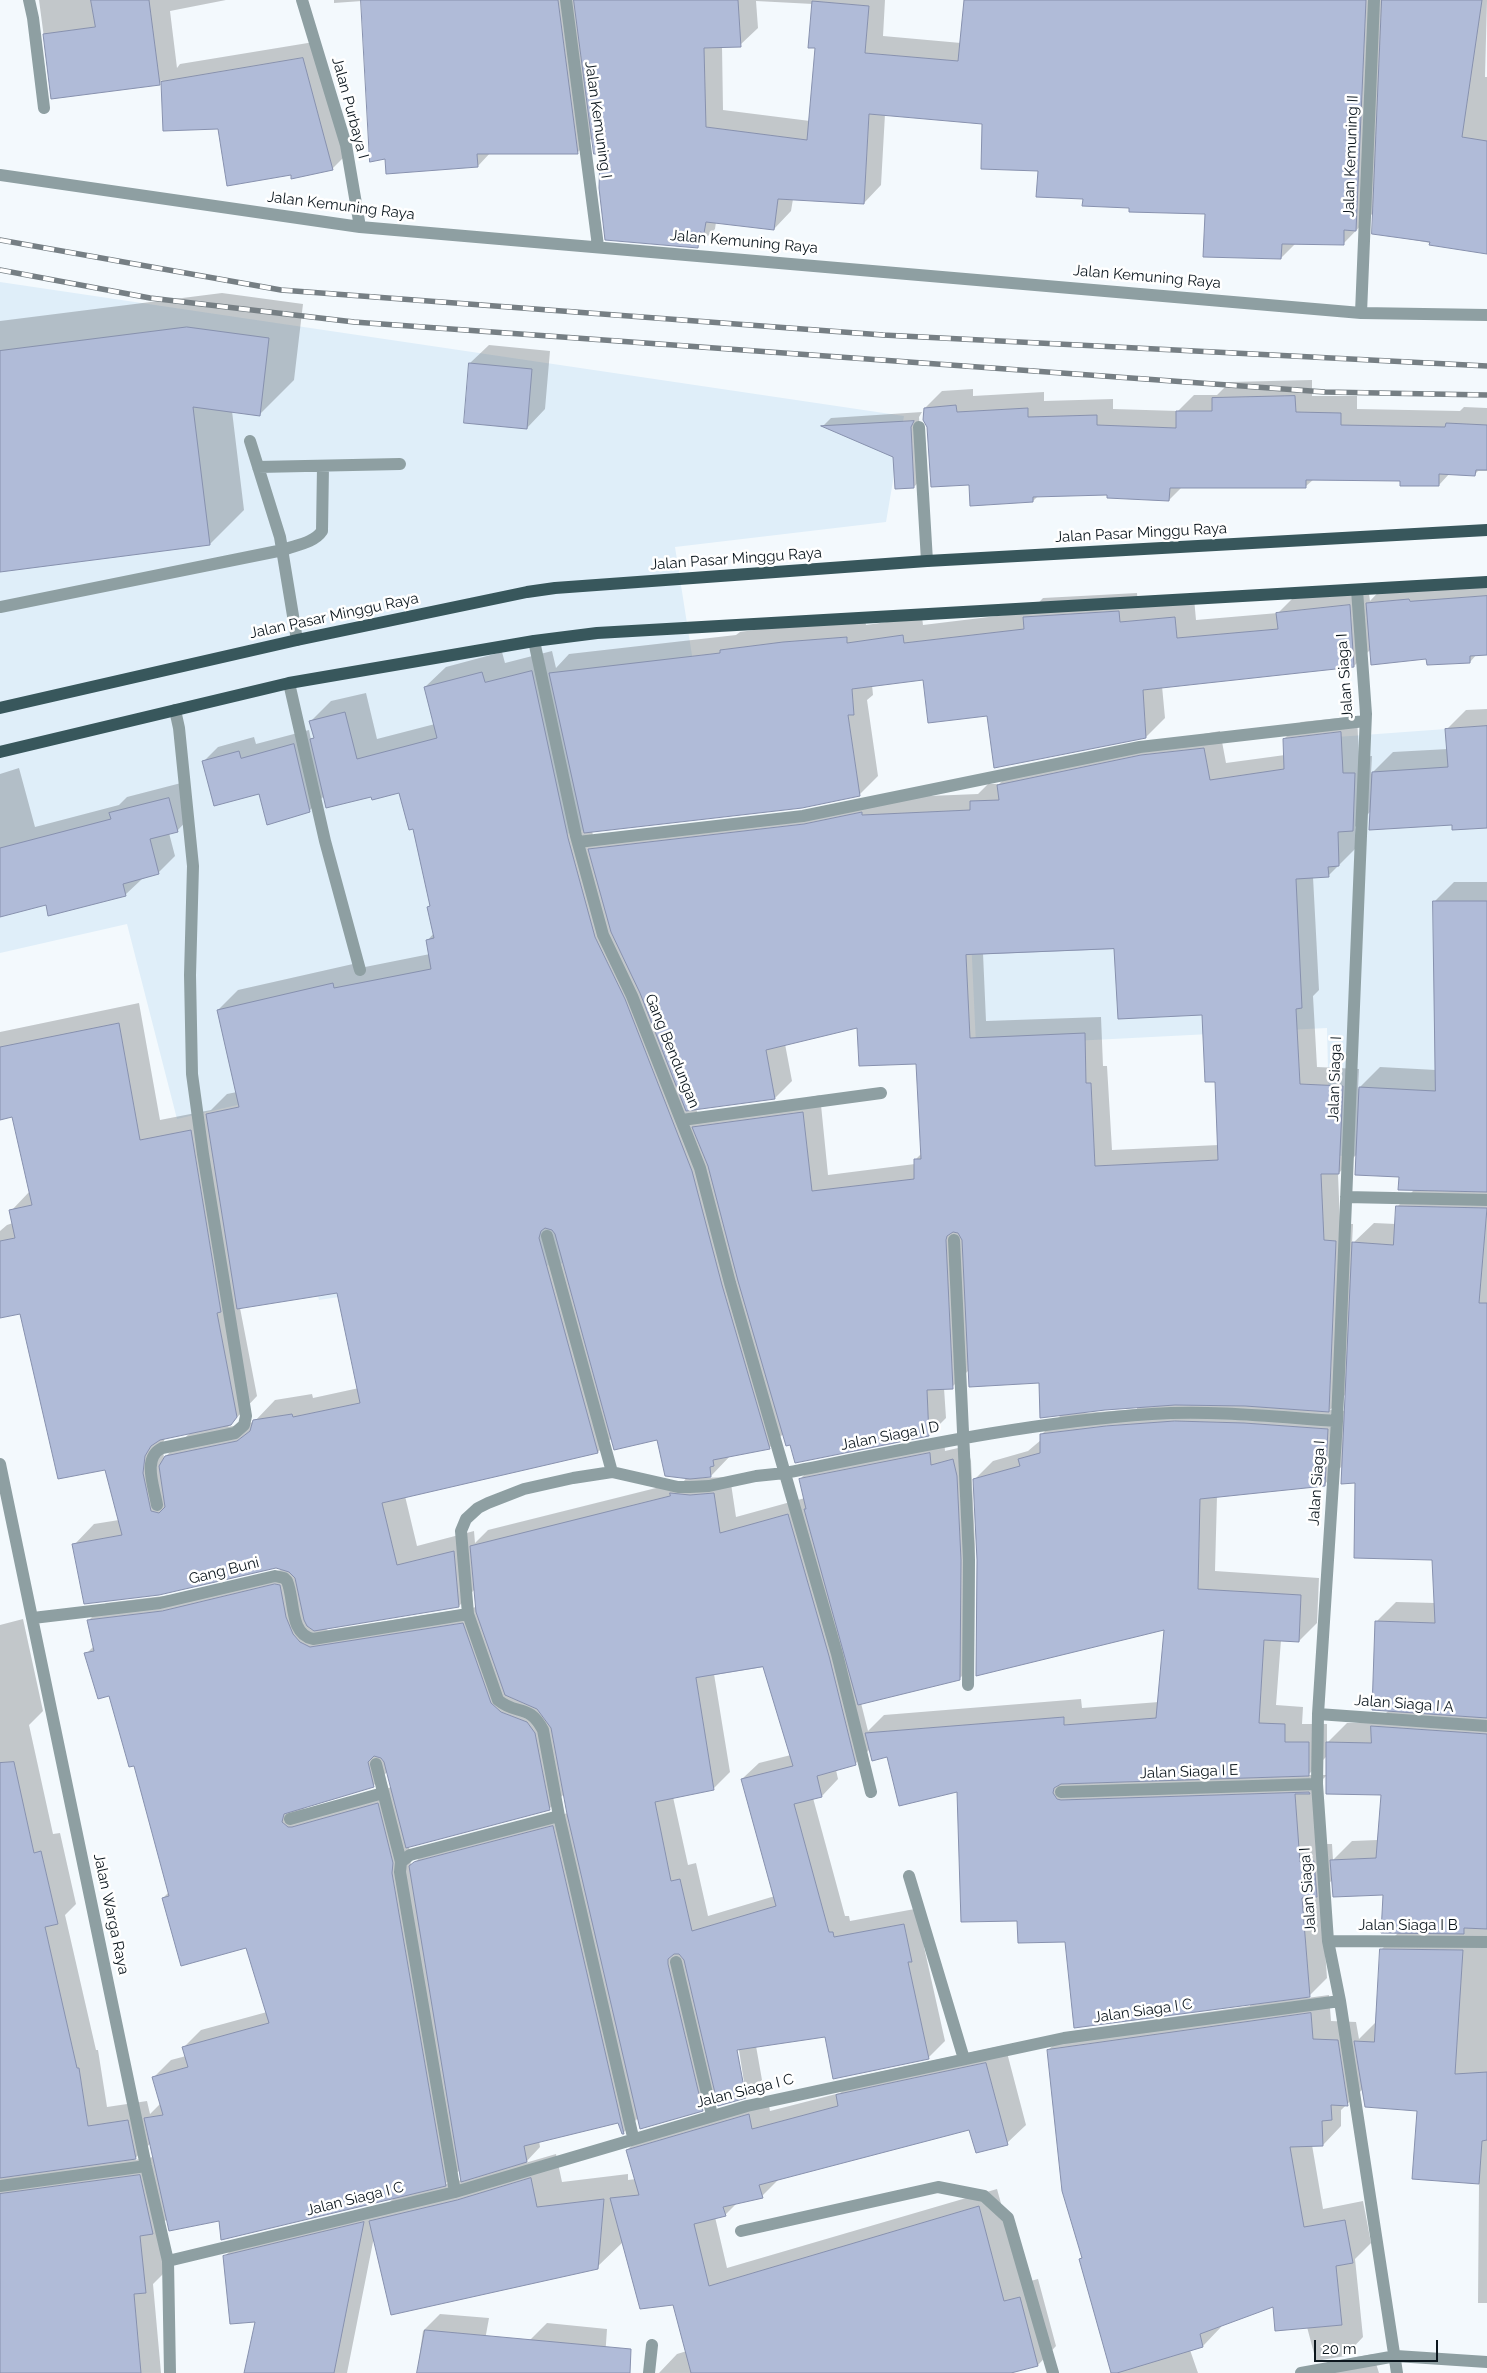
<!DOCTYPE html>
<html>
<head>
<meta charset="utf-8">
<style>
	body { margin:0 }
	#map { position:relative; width:1487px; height:2373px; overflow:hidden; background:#f3f9fd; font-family:Raleway,sans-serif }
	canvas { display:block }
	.scale { position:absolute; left:1314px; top:2340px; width:124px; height:22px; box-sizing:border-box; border:2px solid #0c171e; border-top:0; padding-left:6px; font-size:15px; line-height:18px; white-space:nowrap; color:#0c171e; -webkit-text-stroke:4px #fff; paint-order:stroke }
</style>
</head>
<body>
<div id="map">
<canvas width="1487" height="2373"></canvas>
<div class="scale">20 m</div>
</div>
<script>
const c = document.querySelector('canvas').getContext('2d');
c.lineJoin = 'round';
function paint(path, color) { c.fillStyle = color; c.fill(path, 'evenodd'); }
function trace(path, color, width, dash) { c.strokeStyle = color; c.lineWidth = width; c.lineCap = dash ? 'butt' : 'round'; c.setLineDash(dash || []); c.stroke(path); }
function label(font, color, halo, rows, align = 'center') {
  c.font = font + ' Raleway,sans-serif'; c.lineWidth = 5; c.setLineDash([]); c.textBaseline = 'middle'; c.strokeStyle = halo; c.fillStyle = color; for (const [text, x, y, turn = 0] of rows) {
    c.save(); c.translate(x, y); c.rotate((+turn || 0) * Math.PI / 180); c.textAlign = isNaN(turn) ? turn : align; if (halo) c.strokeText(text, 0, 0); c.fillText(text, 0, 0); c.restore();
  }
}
paint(new Path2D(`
	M0,282l904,134 -18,106 -211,25 40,255 -196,42 79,414 -279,42 -47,-203 -95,22 -50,-195 -127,29z
	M1487,726v429l-157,1 -3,-128 -351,18 -7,-151 340,-28v-128z`), '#dfeef9');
paint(new Path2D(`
	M39,0h187l-56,11 7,57 3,-4 140,-23 30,110 -18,18 -40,5 -73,-46 -54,2 -3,-50 -3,4 -107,14z
	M334,0h551l-2,36 78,7 4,-43h522l-2,77h2v176l-113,-20 1,-22 -32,33 -47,-1 -15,15 -75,-45 -75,-6 -47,-9 -45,-29 -55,-46 -99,-9 -4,71 -17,18 -71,-4 -2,12 -17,18 -58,-7 -1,7 -18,18 -95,-94 -9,-16 -16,16 -86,-1 -13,14 -116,-165 -28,2zM756,1l57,3 3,43 -6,74 -87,-11 -1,-64 18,-1 18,-17z
	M222,293l81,11 -9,76 -35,35 -27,-4 12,99 -34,34 -210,27v-250z
	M489,345l61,6 -5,58 -18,19 -57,-65z
	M1312,380v16h45v13l103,2 4,-4 23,1v63h-9l-3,3 -25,-1 -11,12 -38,-5 -87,-1 -9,8h-123l-13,13 -61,-6 -69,1 -6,6 -63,-17 -42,-58 -3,-18 17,-17 31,-2v7l71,-4v9l69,-2v10l65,2 16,-16h23l13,-13z
	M922,412l-3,5 4,60 -9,10h-18l-2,-30 -71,-31 8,-8z
	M1487,578v76h-10l-7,8 -99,-13 -17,17 -192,20 3,32 -19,19 -158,-22 -64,-37 -52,7 1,10 -6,5 11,76 -19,19 -267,36 3,13 284,-46 99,-4 10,-10h11l16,-16 205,-37 6,32 59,-8 -1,-16 17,-17 56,-6 2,41 13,-1 -1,18 22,-22 55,-3 -2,-19 20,-20 21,-1v117l-34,-2 -82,-13 -16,16 1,21 -28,28 -15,1 6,113 -6,6 4,71 42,2 -1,20 22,-22 56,3 -2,-168 20,-20h33v1421h-9l1,-120 -65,-5 4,-68 -55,-21 -22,21v16l-18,19h-11l11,64 40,-8 8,42 -16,16 8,78 -18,19 -29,5 -9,-34 -33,-22 -53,20v2l-18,19 -13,4 8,23h-86l-32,-114 3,-3 -35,-206 19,-18 183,-26v-2l-184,-63 -47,-21 -61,-130 -70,-35 -18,-6 -15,15 -19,6 2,9 -16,17 -9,2 32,118h4l1,5 70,-13 4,39 21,94 -17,17 -102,-22 -70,10 6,34 -17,17 -28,-2 -15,14 -64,9 -15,15 -4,-11 -80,19 1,6 -15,16 31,-9 6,28 66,-8v6l8,-1 -9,-29 19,-18 121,-36 3,15 70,-18 16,-16 149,-32 21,80 -19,18 -37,-15 -190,50 -18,18 -25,7 -12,12 -10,2 12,51 270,-79 26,94 15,-4 18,67 -18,19 -34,8h-345l18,-19 10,-3 -13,-48 -51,-61 -26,25 -223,-30 -27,136h-101l10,-52 -32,-64 17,-17 137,-27 17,-16 -175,22 -52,-1 -8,8 4,47 -11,11 8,89h-152l-9,-89v-659l23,-6 20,92 -14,14 24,109 7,-1 16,71 -11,11 31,135h2l9,57 40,-6 3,13 11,-11 -7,-26 17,-17 15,-4 -2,-9 17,-17 66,-18 -20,-66 -84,-48 6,-6 -34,-128 -25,-70 -24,-40 8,-8 -5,-26 17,-17 74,-9 105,-25 -211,-24 20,-21 25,-4 -14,-51 -84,-157 -21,-5v-76l7,-6 6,-2 -2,-12 19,-20 -17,-76 -13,4v-87l139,-29 21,117 51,-10 16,-16 10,-2 -19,-82 20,-20 115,-26 2,5 75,-15 -2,-14 6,-7 -5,-26 2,-2 -17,-77 -14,-36 -28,4h-48l-15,15 -49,-19 -57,-30 15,-15 36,-10 2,7 53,-14 2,10 4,-3 -4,-16 20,-20 35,-8 11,46 58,-15 -10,-37 21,-20 56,-15 3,11 47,-12 4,17 13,-14 167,-19 4,-3 63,-9 62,-4 1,6 56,-8 1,8 107,-13 13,-14 94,-5 1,10 56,-5 2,22 82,-7 18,-18 72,-8 2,14 17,-18zM1115,948l88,66 13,66 3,65 -107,5 -5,-84h-4l-2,-49 -115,4 -3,-68zM858,1027l59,36 5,90 -7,7v4l-87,11 -8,-80 -119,25 -5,-11 79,-11 17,-17 -7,-37zM1357,1154l43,22 15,13 -18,18 -1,17 -22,-1 -22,21 1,-20h-13l-2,-50zM338,1291l21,97 -46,10 -1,-4 -37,6 -21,22 -26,5 29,-31 -17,-88zM969,1370l71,11 22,33 -21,21v5l-13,11 -35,10 -18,18 3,81 187,68 -6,74 -77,6 -1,-9 -197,16 -16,16 -7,-28 98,-24 15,-15 1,-119 -4,-84 -4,-15 -22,5 -1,-12 -130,26 -14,14 5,19 -69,19 -6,-40 -31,1 12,-2 20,-21 38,-7 14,-14 8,10 138,-9 17,-17 -2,-30 8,-1zM1347,1393l-1,18 -16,-1zM1137,1406v3l-52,4v-2zM190,1433l-24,23 -2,5 -1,-18 2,-5zM612,1438h46l29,39 -3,4 -196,49 -13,13 -1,-12 -57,15 -12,-50 193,-44zM1343,1465l91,93 2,45 -40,-1 -20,20 13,88 -13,13h-29l-20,20v-19h-25l1,-17 -27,-2 5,-65 18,1 18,-18 2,-45 -104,-7 2,-75 107,-11zM475,1589l2,18 -149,23 -4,-2 135,-22zM764,1666l27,89 -32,8 -17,16 33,117 -67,20 -12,-53 -8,2 -15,-68 41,-9 16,-16 -16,-98zM1327,1756l55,38 -4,46 -26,1 -19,19 -1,-16h-15l-4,-55 14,-14h-19zM388,1771l4,16 -82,23 -11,-3 74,-21zM564,1794l4,19 -139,36 -18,17 -2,-20 140,-37zM1333,1879l51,15 15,38 -18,18 -5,72 -17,17 -3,-17 -25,-1 -2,-26 -22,3 20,-20 -6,-86zM735,2044h3l7,44h-2zM151,2143l3,14 -20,3 5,-6zM461,2169l1,11 -17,4z
	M19,768l16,59 84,-22 8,-8 58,-15 8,32 -16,17 -8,2 6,23 -17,17 -16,6 -17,16 -79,9 -46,11v-141z
	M440,2314l49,4 -8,44 -7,11h-57l6,-42z
	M547,2323l60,6 -3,44h-77l3,-33z
	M1373,2354l6,19h-53l14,-13z`), '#0003');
const building = new Path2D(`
	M91,0h58l11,85 -109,14 -8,-65 52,-7z
	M361,0h197l20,154h-101l1,13 -92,7 -1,-15 -15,3z
	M574,0h164l3,47 -37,1 2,79 101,13 8,-92h-7l4,-47 57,5 -4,47 93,8 6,-61h402l-10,231 -12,-1v15l-62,-1 -1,15 -78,-2 2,-43 -76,-2v-4l-47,-2 1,-7 -47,-2 2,-26 -57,-2 1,-45 -113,-10 -5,90 -86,-5 -4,31 -68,-8 -2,11 -4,-1 -2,16 -93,-8 -6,-52 1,-34h-6z
	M1382,0h100l-20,137 25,4v113l-58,-9 1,-3 -58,-8z
	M303,58l30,112 -42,9v-4l-64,11 -9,-57 -55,2 -2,-49z
	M187,327l82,11 -9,78 -67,-9 17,138 -210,27v-221z
	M469,363l63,6 -5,60 -63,-6z
	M1295,396l1,16 45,1v12l104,2 1,-4 41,2v45h-11l-1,6 -36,-2v12h-39v-5l-94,-1v8h-136l-1,13 -62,-3v-3l-74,2v5l-63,4 -1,-21 -38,2 -4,-60 -4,-7 1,-12 32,-3 1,7 71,-4v9l69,-2v10l79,3v-17h36v-13z
	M914,421l-3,6 3,61 -19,1 -2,-32 -72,-31z
	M1487,596v59l-17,1v7l-43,2 -1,-6 -55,6 -5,-62 43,-4 1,2z
	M1350,605l4,62 -211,23 3,48 -152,30 -7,-52 -59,7 -5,-43 -71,9 2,26h-6l12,81 -58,12 -218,25 -35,-160 171,-20v-3l63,-8 64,-5v6l56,-8 1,8 120,-14 -1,-12 96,-6 1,11 55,-5 2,21 101,-9 -2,-16z
	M532,671l36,167 27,99 30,62 67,172 30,114 48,164 -57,11 1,6 -4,1 1,10 -21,2 -25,-3 -8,-36 -43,10 -59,-216 -3,-4 -7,-2 -4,3 -2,7 59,215 -216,50 15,62 57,-14 5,56 -145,24 -7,-5 -3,-6 -9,-42 -6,-6 -13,-4 -117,27 -75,9 -12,-60 50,-9 -17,-65 -47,9 -38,-165 -20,4v-77l15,-3 -6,-28 23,-5 -20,-88 -12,3v-73l119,-24 21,117 51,-10 30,182 -4,1 20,104 -6,8 -71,15 -9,6 -6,10 -2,17 8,38 8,2 6,-6 -6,-41 6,-10 72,-15 13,-10 3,-11 39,-6 1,3 67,-14 -23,-110 -100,16 -31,-195 33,-7 -22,-97 116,-27 1,5 97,-19 -5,-29 8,-2 -7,-31 3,-1 -17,-77 -4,1 -10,-37 -27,7 -1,-3 -45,11 -16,-69 4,-1 -5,-17 36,-9 12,47 80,-21 -13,-51 58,-15 3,10z
	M1487,726v102l-35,2v-5l-83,5 3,-58 76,-5 -3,-38z
	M1341,732l2,41h12l-2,58 -15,1 1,34 -11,1 1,10 -33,2 6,129 -6,1 4,75 43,2 -4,88h-18l3,66 12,1 -7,171 -84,-6 -70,-1 -70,5 -65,8 -1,-35 -70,4 -7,-147 -4,-7 -5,-1 -6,4 -1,4 7,149 -26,1 2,46 -134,27 -5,-18 -4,1 -48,-165 -30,-115 -16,-39 111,-15 9,79 102,-12v-20h7l-5,-95 -57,2 -2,-38 -91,22 9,49 -89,12 -46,-118 -29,-61 -23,-83 216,-25 58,-12v3l108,-5v-9l29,-1 -2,-15 144,-30 63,-7 6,32 74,-11 -1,-30zM1114,949l4,70 84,-4 3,67h10l3,78 -123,6 -4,-83h-5l-1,-50 -115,5 -4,-83z
	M294,744l16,68 -43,13 -8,-31 -45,12 -12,-45 37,-10 2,7z
	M169,798l9,34 -28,7 9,35 -36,10 3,12 -78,20 -2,-11 -46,12v-69l111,-29 -2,-6z
	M1433,901h54v291l-89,-2 1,-13 -44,-2 4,-88 76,4z
	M1396,1206l91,2 -8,95h8v415l-115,-8 3,-89 60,2 -3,-63 -78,-2 1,-75 -14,1 11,-242 41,3z
	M1175,1421l69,2 84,6 -3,57 -125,13 -2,90 103,6 -2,47 -35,-2 -5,83 26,1v18h24v34l-248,8 -7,4 -1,5 4,6 4,1 248,-8 1,2h-15l5,68 14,-1 3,36 -15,1 8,99 -236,31 -9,-86 -47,1 -1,-22 -56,1 -4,-130 -58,14 -12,-49 -15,4 -7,-28 199,-16v8l92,-7 8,-88 -188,46 1,-116 -4,-81 47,-13 -2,-7 22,-6v-19l66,-8z
	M930,1453l1,12 22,-6 4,17 4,84 -1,120 -102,25 -54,-196h2l-7,-30z
	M670,1493l20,2 24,-2 6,40 68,-19 41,142 27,109 -39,11 5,21 -28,7 35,128h4l1,5 70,-13 8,38h-4l21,97 -96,20 -8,-42 -88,13 9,48 -28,8 -34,-146 -5,-6h-5l-6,5v5l35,147 -63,18 -73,-315 -16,-86 -14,-19 -32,-14 -29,-83 -6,-66 200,-50zM763,1667l30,99 -52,13 35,127 -84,25 -12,-52 -9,2 -16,-79 59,-12 -18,-112z
	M275,1584l5,1 6,32 7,17 7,8 10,5 153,-24 28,80 10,9 26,10 8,11 15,77 -144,38 -22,-86 -3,-4 -7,-2 -6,6 6,25 -90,27 -2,8 6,5h4l86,-24 15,60 -1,10 54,313 -225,54 -2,-19 -50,10 -25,-113 19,-3 -11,-38 36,-10 -6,-20 87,-24 -23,-75 -65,18 -19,-68 7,-2 -35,-130 -5,1 -20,-71 -11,3 -14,-46 10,-2 -7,-31 75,-9z
	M1371,1726l116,8v195l-23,-1v6l-83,-1 2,-38 -50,2 -3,-37 46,-2 5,-63 -55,-1v-52l45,1z
	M14,1762l20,91 7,-2 17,73 -13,3 32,141h2l9,58 40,-6 8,39 -136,19v-415z
	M553,1826l71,308h-2l-4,-11 -94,23 3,16 -66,20 -52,-316 5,-4z
	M1380,1949l83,1 -8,124 32,-2v68l-5,1 -3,43 -67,-5 5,-68 -52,-4 -11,-66 20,1z
	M1311,2013l2,26 25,1 10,66 -17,-1 1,15 -10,1 1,25 -33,1 14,80 41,-7 8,43 -17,3 6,59 -67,6 -2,-24 -73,27 3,13 -86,26h-6l-32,-114 3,-1 -20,-67 -15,-141z
	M986,2063l22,82 -32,8 -7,-23 -210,55 4,13 -40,9 3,9 -32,8 15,62 270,-80 25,95 16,-4 18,69 -27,7h-320l-18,-68 -33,4 -30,-111 29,-3 -13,-45 123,-36 3,15 86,-23 -2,-11z
	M140,2175l13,59 -13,2 6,57 -12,1 7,79h-141v-179z
	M531,2178l6,29 67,-8 -6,70 -207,46 -22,-94 88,-21z
	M364,2222l-30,151h-90l11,-51 -25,2 -7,-68z
	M425,2330l206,19 -1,24h-213z`);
paint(building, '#b0bbd8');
trace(building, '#8791ae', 1);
trace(new Path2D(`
	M250,441l30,96 17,103
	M258,467l142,-3
	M0,607l283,-57c13,-5 31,-7 39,-19l1,-65
	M289,683l36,158 35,129`), '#8e9fa2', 12);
trace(new Path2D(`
	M29,0l4,18 11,90
	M302,0l44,145 14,82
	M566,0l32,246
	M0,175l360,52 1001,86 126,2
	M1361,313l13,-313
	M919,427l8,134
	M1357,590l9,124 -29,707 -19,293 -1,70 11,157 12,60 57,372
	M534,641l42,195 27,99 29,61 68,172 30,115 107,371 34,138
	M578,842l225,-26 337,-69 225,-26
	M682,1120l199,-27
	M1346,1197l141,3
	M547,1236l65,236
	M954,1240l15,320 -1,125
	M0,1464l146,702 22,95 2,112
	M157,1505c-3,-19 -15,-47 5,-57l73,-15 9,-8 2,-9 -43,-262 -11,-80 -2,-99 3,-109 -14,-138 -4,-18
	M33,1618l127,-15 115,-27 9,2 3,3c8,19 2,53 26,58l155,-25
	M1318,1714l169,12
	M376,1764l25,98 -1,10 55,320
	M1061,1792l256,-8
	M290,1819l93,-26
	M401,1862l9,-7 149,-39
	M909,1876l55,183
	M1328,1941l159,1
	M676,1962l36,153
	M633,2137l-74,-321 -16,-86c-14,-27 -26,-14 -45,-30l-30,-86 -7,-83 5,-12 12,-11 10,-5 36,-14 49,-11 39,-6 66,15h12l19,-1 47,-10 29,-3c121,-24 243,-51 367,-59 61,-4 124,3 185,7
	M0,2186l146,-20
	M741,2231l197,-44 46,9 24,22 45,155
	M168,2261l287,-69 292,-86 317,-68 276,-37
	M649,2373l3,-28
	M1301,2373l95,-17 91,6`), '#8e9fa2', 12);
trace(new Path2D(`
	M0,708l297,-68 230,-48 28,-4 372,-27 560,-31
	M0,752l289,-69 245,-42 63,-8 890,-51`), '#38575c', 12);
const rail = new Path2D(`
	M0,240l281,50 602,45 604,31
	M0,270l150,28 204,24 971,70 162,3`);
trace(rail, '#767f84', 5.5);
trace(rail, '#fff', 4, [11]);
label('15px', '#0c171e', '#fff', [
	["Jalan Purbaya I",350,108,75],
	["Jalan Kemuning I",598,120,82],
	["Jalan Kemuning II",1351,156,-88],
	["Jalan Kemuning Raya",341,206,7],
	["Jalan Kemuning Raya",744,242,5],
	["Jalan Kemuning Raya",1147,277,5],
	["Jalan Pasar Minggu Raya",1141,533,-3],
	["Jalan Pasar Minggu Raya",736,559,-4],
	["Jalan Pasar Minggu Raya",334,616,-12],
	["Jalan Siaga I",1345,676,-94],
	["Gang Bendungan",672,1051,68],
	["Jalan Siaga I",1335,1079,-88],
	["Jalan Siaga I D",890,1436,-11],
	["Jalan Siaga I",1317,1483,-86],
	["Gang Buni",224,1571,-14],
	["Jalan Siaga I A",1404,1704,4],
	["Jalan Siaga I E",1189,1772,-2],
	["Jalan Siaga I",1308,1890,-94],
	["Jalan Warga Raya",111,1914,78],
	["Jalan Siaga I B",1408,1925],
	["Jalan Siaga I C",1143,2011,-8],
	["Jalan Siaga I C",745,2091,-14],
	["Jalan Siaga I C",355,2199,-14]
]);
</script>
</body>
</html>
